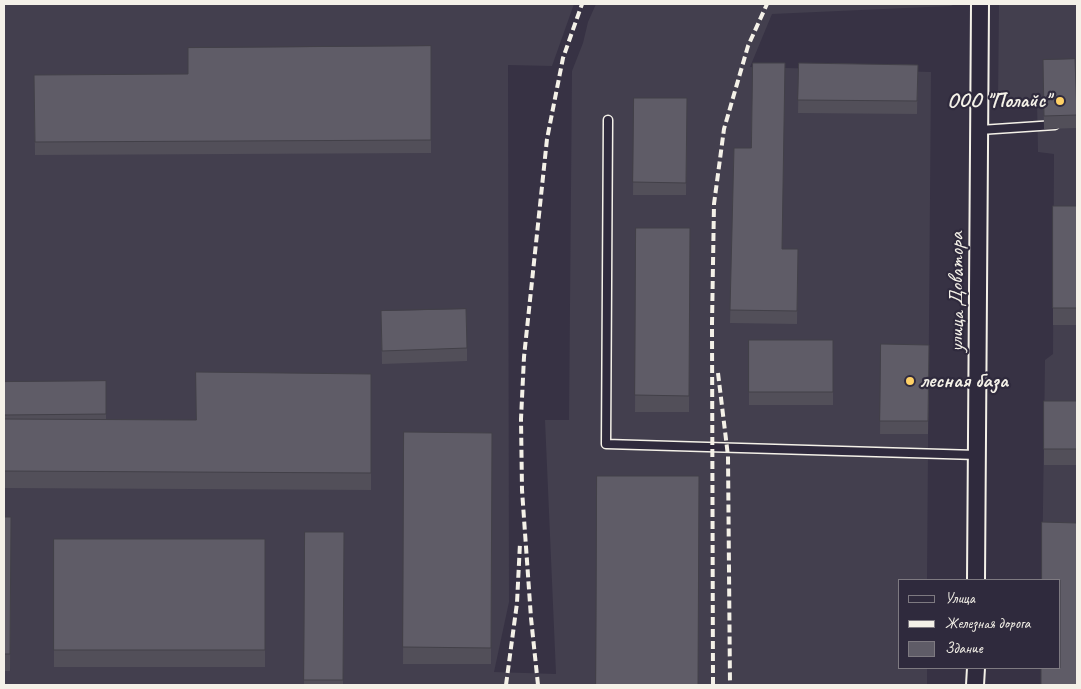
<!DOCTYPE html>
<html>
<head>
<meta charset="utf-8">
<style>
	body { margin:0 }
	#map { position:relative; width:1081px; height:689px; overflow:hidden; background:#373244; font-family:Caveat,sans-serif }
	canvas { display:block }
	.frame { position:absolute; inset:0; border:5px solid #f4f1e8; pointer-events:none }
	.legend { position:absolute; left:898px; top:579px; width:162px; height:90px; box-sizing:border-box; background:#2f2a3d; border:1px solid #7e7a81; margin:0; padding:6px 9px; list-style:none; font-size:15px; color:#f4f1e8 }
	.legend li { display:flex; align-items:center; gap:10px; height:25px }
	.legend b { width:25px; border:1px solid #7e7a81 }
</style>
</head>
<body>
<div id="map">
<canvas width="1081" height="689"></canvas>
<div class="frame"></div>
<ul class="legend">
<li><b style="height:6px;background:#2f2a3d"></b>Улица</li>
<li><b style="height:6px;background:#f4f1e8"></b>Железная дорога</li>
<li><b style="height:14px;background:#5f5c67"></b>Здание</li>
</ul>
</div>
<script>
const c = document.querySelector('canvas').getContext('2d');
c.lineJoin = 'round';
function paint(path, color) { c.fillStyle = color; c.fill(path, 'evenodd'); }
function trace(path, color, width, dash) { c.strokeStyle = color; c.lineWidth = width; c.lineCap = dash ? 'butt' : 'round'; c.setLineDash(dash || []); c.stroke(path); }
function label(font, color, halo, rows, align = 'center') {
  c.font = font + ' Caveat,sans-serif'; c.lineWidth = 4.5; c.setLineDash([]); c.textBaseline = 'middle'; c.strokeStyle = halo; c.fillStyle = color; for (const [text, x, y, turn = 0] of rows) {
    c.save(); c.translate(x, y); c.rotate((+turn || 0) * Math.PI / 180); c.textAlign = isNaN(turn) ? turn : align; if (halo) c.strokeText(text, 0, 0); c.fillText(text, 0, 0); c.restore();
  }
}
paint(new Path2D(`
	M4,4h570l-22,62 -44,-1 1,537 -15,70 62,2 -11,-254h24l3,-349 11,-28 5,-21 8,-18h359l-4,2 -179,8 -22,53 181,5 -4,508h-27v88h27v17h-923z
	M999,4h78v681h-36v-17h19v-88h-18l3,-220 8,-6 1,-200 -16,-2 -1,-51h-39z`), '#433f4e');
const service = new Path2D(`
	M608,120l-2,324 371,11
	M980,130l75,-5`);
const minor = new Path2D(`
	M976,580l4,-576
	M975,685l1,-17`);
trace(service, '#f4f1e8', 11);
trace(minor, '#f4f1e8', 20);
trace(service, '#2f2a3d', 8);
trace(minor, '#2f2a3d', 16);
trace(new Path2D(`
	M718,373l10,83 2,229
	M506,685l11,-82 3,-60
	M538,685l-7,-67 -9,-128 -1,-71 3,-62 23,-218 16,-81 19,-54
	M713,685l-1,-361 2,-120 10,-75 24,-83 19,-42`), '#f4f1e8', 4, [8, 4]);
paint(new Path2D(`
	M431,46v107l-396,2 -1,-80 154,-1z
	M799,63l119,2 -1,49 -119,-1z
	M1043,73l34,42v13l-33,1z
	M634,98h53l-1,97h-53z
	M734,148l48,101h16l-1,75 -67,-1z
	M1053,206h24v119h-24z
	M636,228h54l-1,184h-54z
	M381,311l86,37v13l-85,3z
	M749,340h84v65h-84z
	M881,344l48,1 -1,89h-48z
	M371,374v116l-367,-2v-106l102,-1v39h90z
	M1044,401h33v64h-33z
	M404,432l88,1 -1,231h-88z
	M4,517h7l-1,154h-6z
	M305,532h39l-1,153h-39z
	M54,539h211v128h-211z`), '#524f59');
const building = new Path2D(`
	M431,46v94l-396,2 -1,-67 154,-1v-26z
	M1075,59l2,56 -33,1 -1,-56z
	M753,63h32l-3,186h16l-1,62 -67,-1 4,-162h17z
	M799,63l119,2 -1,36 -119,-1z
	M634,98h53l-1,85 -53,-1z
	M1053,206h24v102h-24z
	M636,228h54l-1,168 -54,-1z
	M466,309l1,39 -85,3 -1,-40z
	M749,340h84v52h-84z
	M881,344l48,1 -1,76h-48z
	M196,372l175,2v99l-367,-2v-52l192,1z
	M106,381v33l-102,1v-33z
	M1044,401h33v48h-33z
	M404,432l88,1 -1,215 -88,-1z
	M597,476h102l-1,209h-102z
	M4,517h7l-1,137h-6z
	M1042,522l35,1v162h-36v-17h19v-88h-18z
	M305,532h39l-1,148h-39z
	M54,539h211v111h-211z`);
paint(building, '#5f5c67');
trace(building, '#424048', 1);
for (const [x, y, r, color] of [
	[1060,101,5,"#ffd166"],
	[910,381,5,"#ffd166"]
]) { const dot = new Path2D(); dot.arc(x, y, r, 0, 2 * Math.PI); c.fillStyle = color; c.fill(dot); trace(dot, '#2f2a3d', 2); }
label('bold 21px', '#f4f1e8', '#2f2a3d', [
	["ООО \"Полайс\"",1050,101],
	["лесная база",920,381,"left"]
], 'right');
label('21px', '#f4f1e8', '#2f2a3d', [
	["улица Доватора",957,292,-90]
]);
</script>
</body>
</html>
